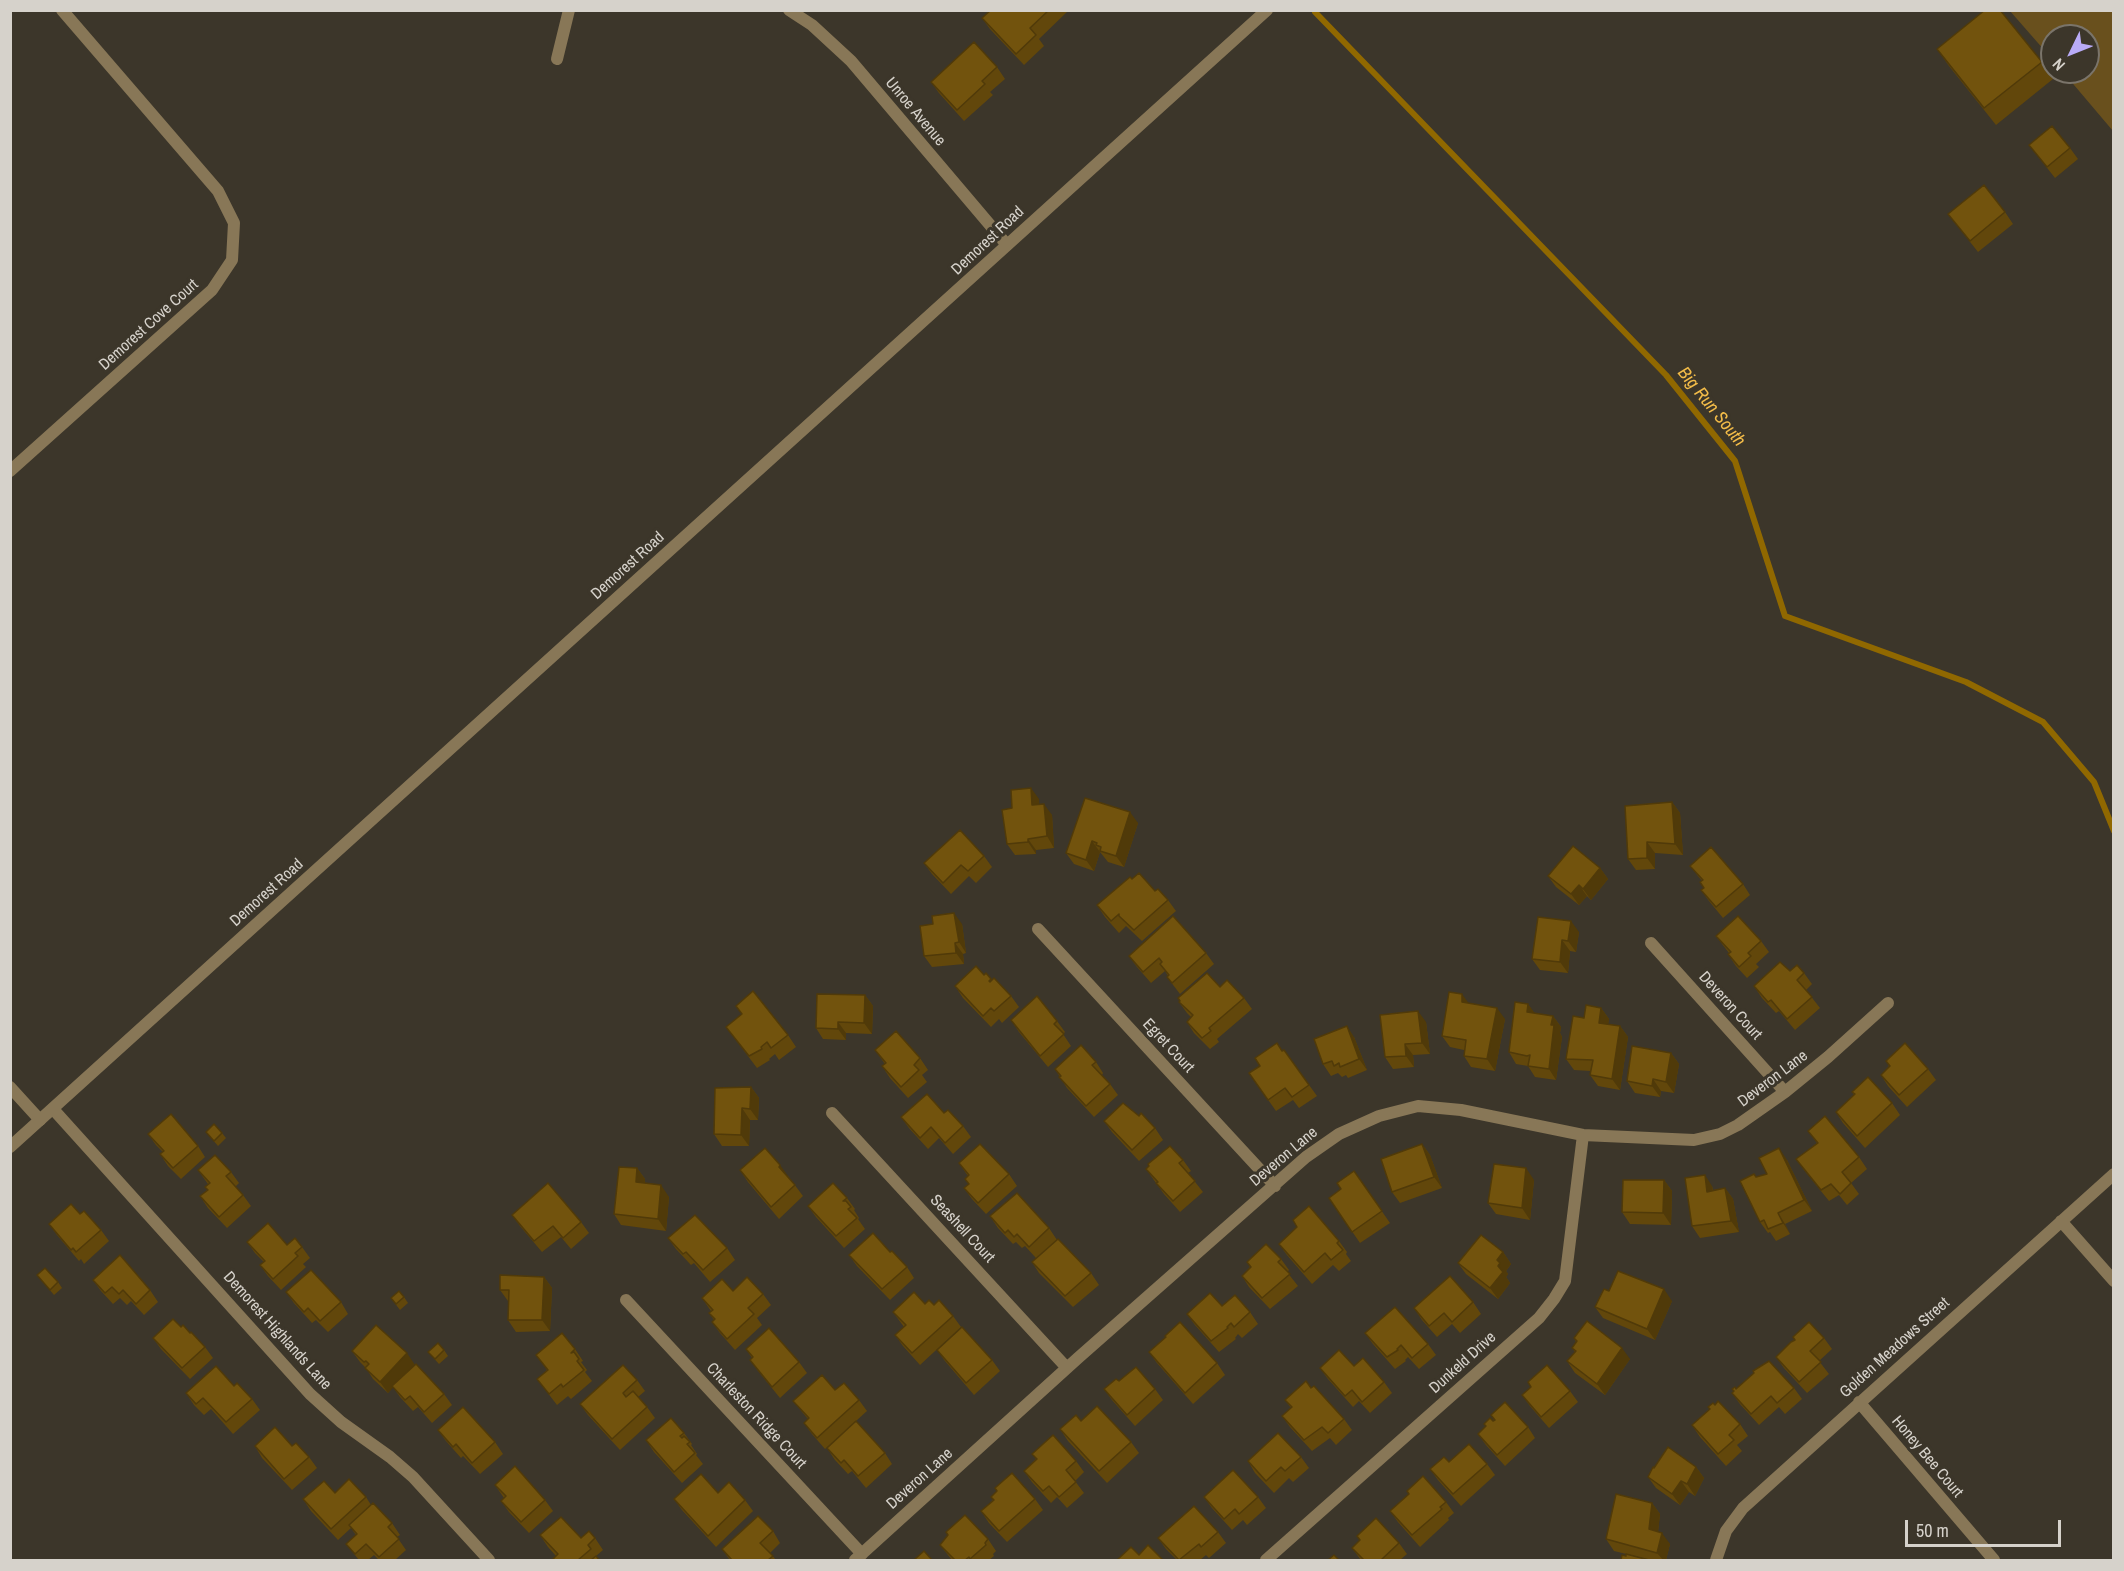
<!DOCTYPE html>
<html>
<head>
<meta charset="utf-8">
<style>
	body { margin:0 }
	#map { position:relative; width:2124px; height:1571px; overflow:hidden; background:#3c362a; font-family:"Archivo Narrow",sans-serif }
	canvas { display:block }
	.frame { position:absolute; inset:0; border:12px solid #d6d2cb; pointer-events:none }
	.north { position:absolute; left:2040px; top:24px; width:60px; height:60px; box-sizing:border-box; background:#3c362a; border:2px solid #7a746a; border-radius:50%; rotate:227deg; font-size:16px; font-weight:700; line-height:24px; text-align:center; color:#d6d2cb }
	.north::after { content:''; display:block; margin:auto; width:21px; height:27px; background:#b9abf7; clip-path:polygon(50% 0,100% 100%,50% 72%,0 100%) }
	.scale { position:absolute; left:1905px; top:1520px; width:156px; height:27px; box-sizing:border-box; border:3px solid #d6d2cb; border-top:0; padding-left:8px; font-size:18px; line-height:21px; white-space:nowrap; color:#d6d2cb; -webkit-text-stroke:4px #3c362a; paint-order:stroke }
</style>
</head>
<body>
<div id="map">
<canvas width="2124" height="1571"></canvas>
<div class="frame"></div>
<div class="north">N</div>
<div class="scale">50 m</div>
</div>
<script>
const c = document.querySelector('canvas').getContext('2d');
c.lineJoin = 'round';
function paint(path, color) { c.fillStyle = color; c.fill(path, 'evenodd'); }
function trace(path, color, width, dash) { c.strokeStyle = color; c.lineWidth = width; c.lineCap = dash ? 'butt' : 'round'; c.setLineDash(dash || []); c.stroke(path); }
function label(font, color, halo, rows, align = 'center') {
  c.font = font + ' "Archivo Narrow",sans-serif'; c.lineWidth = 6; c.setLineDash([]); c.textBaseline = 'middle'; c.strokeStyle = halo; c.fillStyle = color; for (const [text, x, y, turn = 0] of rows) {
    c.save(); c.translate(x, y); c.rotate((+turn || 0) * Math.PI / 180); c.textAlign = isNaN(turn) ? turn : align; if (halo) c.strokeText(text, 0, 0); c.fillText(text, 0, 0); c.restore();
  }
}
paint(new Path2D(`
	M2010,11h103v120l-50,-59h25v-36h-36v23z`), '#69501d');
trace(new Path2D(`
	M1315,12l351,363 69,86 50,155 181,66 77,40 51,60 20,49`), '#906800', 6);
trace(new Path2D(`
	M789,10l23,15 39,36 156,184
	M557,59l12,-49
	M10,471l202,-181 20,-30 2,-37 -16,-32 -156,-181
	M1038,929l237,257
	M1651,943l134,149
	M10,1087l30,33
	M53,1109l257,285 31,28 49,35 23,20 76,83
	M832,1113l235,255
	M2061,1221l53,60
	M626,1300l236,254
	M1859,1402l135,158
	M855,1560l223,-202 228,-201 33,-23 40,-18 39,-10 43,4 122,25 111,5 26,-6 18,-9 47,-33 43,-35 60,-54
	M1266,1560l273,-242 15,-19 11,-18 18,-146
	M1716,1560l10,-29 17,-23 371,-334`), '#887757', 12);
trace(new Path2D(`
	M10,1147l1257,-1137`), '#887757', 12);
paint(new Path2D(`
	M991,10h77v1l-29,28 5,7 -20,19 -34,-36 -8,-11z
	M1937,49l105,13 11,17 -57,46 -47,-59z
	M997,67l8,12 -15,13 3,3 -29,26 -25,-28 -8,-11z
	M2029,145l41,3 8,11 -23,19z
	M2005,212l8,12 -35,28 -30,-38z
	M1085,798l53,25 -14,44 -16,-5 -8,-10 -6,19 -20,-7 -8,-11z
	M1039,799v5l13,11 2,33 -18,2v4l-21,1 -8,-11 5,-36z
	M1672,802l8,11 3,42 -28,-2v16l-19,1 -8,-11z
	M984,856l8,11 -16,16 -7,-7 -18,18 -19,-20 -8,-11z
	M1690,866l53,18 7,11 -27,23 -14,-17 -8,-11 3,-2 -4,-6 2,-1z
	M1600,868l8,11 -17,21 -4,-4 -8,9 -23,-18 -8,-11z
	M1132,879l23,12 13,9 8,11 -34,30 -16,-15 -7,7 -14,-16 -8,-12z
	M1538,917l41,15 -3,20 -6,-1 -2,22 -28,-3 -8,-11z
	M962,924l4,29 -3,1 1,10 -32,3 -8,-11z
	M1716,936l45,5 8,11 -13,12 3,3 -12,11 -11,-12 -8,-12 1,-1z
	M1206,953l8,11 -34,30 -13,-17 1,-1 -3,-5 -14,12 -14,-16 -8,-11z
	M1790,971l14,2 8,11 -6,6 14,18 -25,22 -16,-19 -3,2 -14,-15 -8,-12z
	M986,973l6,7 19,16 8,11 -17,16 -3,-4 -8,8 -28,-29 -8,-12 29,-11z
	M1220,987l24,11 8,11 -35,30 2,3 -9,7 -16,-16 -7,-11 4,-5 -4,-4 -8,-11z
	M865,995l8,11 -1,28 -26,-1v7l-23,-1 -7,-11z
	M1470,1004l35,15 -10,52 -24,-4 -7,-11v-6l-14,-3 -8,-11z
	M1528,1004l6,9 19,3 8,11 -1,6 2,4 -6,43 -21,-3 -7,-11 -12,-2 -7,-12z
	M736,1006l52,29 8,12 -17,13 -4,-6 -6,5 1,1 -13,8 -31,-41 16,-13z
	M1601,1008l8,11 -1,5 12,2 8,11 -8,53 -22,-4 -8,-11 1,-4 -17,-1 -8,-11 18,-41z
	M1011,1020l46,1 8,11 -2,2 8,12 -23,21 -29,-35z
	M1426,1022l4,32 -17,1 1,12 -21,2 -8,-12z
	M1354,1037l13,33 -19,8 -2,-3 -4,2 -4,-4 -7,3 -8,-12z
	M875,1050l45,8 8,12 -6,5 5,7 -19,16 -18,-20 -8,-12 3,-2z
	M1284,1050l33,46 -18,12 -6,-8 -17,11 -27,-38z
	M1671,1053l8,11 -5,29 -13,-2 -1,6 -25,-4 -8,-12z
	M1886,1061l42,8 8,11 -29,27 -19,-21 -7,-11 8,-9z
	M1096,1062l7,11 -1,2 8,9 8,11 -24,22 -27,-29 -12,-19z
	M751,1087l8,11 -1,22h-8l-1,26h-27l-8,-12z
	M1852,1092l40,11 8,12 -35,33 -22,-25 -7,-11 18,-17z
	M944,1113l19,13 8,11 -18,17 -14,-16 -11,11 -19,-21 -8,-11z
	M1139,1116l16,12 8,12 -24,21 -27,-29 -8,-11z
	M1808,1131l51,26 8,12 -16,14 8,11 -12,11 -8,-10 -10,6 -25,-31 -8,-11 21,-16z
	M206,1132l16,1 4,5 -8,8z
	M148,1134l50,12 7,11 -24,22 -13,-13 -8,-12 3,-2 -7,-7z
	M1422,1144l8,11 12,33 -42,15 -8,-11z
	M1183,1160l8,11 -3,2 15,19 -23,20 -16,-18 -18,-25z
	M1787,1160l25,51 -27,13 5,10 -14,7 -6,-9 -2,1 -8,-11 7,-48z
	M959,1163l50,11 8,12 -31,28 -14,-15 -8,-11 5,-4 -4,-5 3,-3z
	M637,1168l8,11v4l24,14 -3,34 -45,-6 -7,-11z
	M198,1170l33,2 8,11 -4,4 8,8 8,11 -24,22 -19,-20 -8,-12 7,-6 1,-6z
	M740,1170l48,6 15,20 -24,23 -31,-37z
	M1354,1171l36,52 -30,20 -31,-45 12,-9z
	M1534,1180l-4,40 -34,-6 -8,-11z
	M1664,1180l8,11 -1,34 -41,-1 -8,-12z
	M1712,1186l1,4 12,-2 8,11 6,33 -39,6 -8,-12z
	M847,1198l8,11 -1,1 5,8 -1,1 7,10 -21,19 -28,-31 -8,-11z
	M80,1214l21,16 8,11 -25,23 -3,-5 -2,2 -22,-26 -8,-11z
	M512,1215l69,7 8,11 -18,16 -10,-12 -19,15 -22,-26z
	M990,1216l59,12 8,12 34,33 8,12 -26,22 -34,-34 -7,-11 4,-4 -11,-12 -3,2 -6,-6 -3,2 -15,-16z
	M668,1238l59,10 8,12 -25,22 -16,-19 -3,2 -15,-16z
	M1339,1241l8,11 -1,2 5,7 -12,10 -6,-6 -21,19 -25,-29 -8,-11z
	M247,1242l55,5 8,11 -7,6 3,3 -25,23 -13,-14 -8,-11 4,-3 -9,-9z
	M890,1252l17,15 7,11 -24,22 -33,-34 -8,-11z
	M1503,1252l8,12 -5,7 2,3 -2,3 4,6 -12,16 -32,-25 -8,-11z
	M1281,1259l8,11 -2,2 11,14 -28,23 -21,-22 -7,-11 8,-9 -3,-5z
	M37,1275l21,7 4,6 -8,7z
	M544,1277l8,11 -2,43 -34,1 -8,-12 1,-19h-1l-8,-11z
	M93,1280l57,10 8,12 -14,13 -13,-14 -4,4 -7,-7 -7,6 -12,-13z
	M733,1291l30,3 8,11 -14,13 5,7 -27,25 -15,-17 -8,-11 2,-2 -5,-7 2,-2 -9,-13z
	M1609,1291l63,10 -17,39 -52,-22 -8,-11z
	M286,1292l55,10 7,12 -20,18 -12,-12 -4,3 -18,-20z
	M404,1297l4,6 -8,7 -9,-12z
	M1473,1302l8,12 -21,19 -8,-9 -15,13 -15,-17 -8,-12z
	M925,1304l9,1 19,11 8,11 -41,38 -17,-19 -8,-11 9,-8 -11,-15z
	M1222,1306l28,6 8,12 -16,14 -4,-4 -3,4 1,1 -17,13 -24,-27 -8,-11z
	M181,1327l24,20 8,11 -23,21 -29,-30 -8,-11z
	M1365,1333l63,11 8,11 -17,14 -11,-12 -3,3 1,1 -11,8 -22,-25z
	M1793,1337l31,1 8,11 -13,12 10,13 -22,19 -23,-25 -8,-11 19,-17z
	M1574,1338l56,21 -25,36 -30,-22 -8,-12 8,-9 -3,-4 4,-6z
	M575,1349l8,12 -2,1 6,8 -2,2 7,9 -21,18 -3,-3 -11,9 -20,-26 10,-9 -11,-15z
	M746,1349l53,13 8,11 -27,25 -22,-27 -8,-11 2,-2z
	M444,1350l4,6 -9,8 -11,-12z
	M937,1350l55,10 8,11 -26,24 -29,-34z
	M352,1351l63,14 29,29 8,11 -20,18 -14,-16 -5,4 -13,-14 -7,-10 -5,6 -15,-14 -7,-11 -6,-6z
	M1149,1352l68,11 8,12 -32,29 -36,-41z
	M1354,1366l30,16 8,11 -22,20 -11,-12 -6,6 -25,-28 -8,-11z
	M637,1380l8,11 -7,6 9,10 8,11 -35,32 -32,-35 -8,-11z
	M1119,1381l36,8 8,11 -28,26 -23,-26 -8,-11z
	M234,1386l18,13 8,11 -27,24 -22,-25 -7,6 -10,-10 -8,-12z
	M1311,1388l33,31 8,11 -16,15 -6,-7 -18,13 -22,-24 -8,-11 9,-8 -6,-8z
	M1794,1388l8,11 -17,15 -6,-7 -20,18 -19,-21 -8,-11 4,-4z
	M835,1390l24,10 8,11 -11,10 29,32 7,11 -26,24 -14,-17 -4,3 -13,-14 -8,-12 28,-26 -30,27 -13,-15 -8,-11 4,-4 -15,-18z
	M1570,1391l8,11 -29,26 -19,-22 -8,-11z
	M1491,1415l37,12 7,11 -30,28 -19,-21 -8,-11 8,-8 -2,-2 10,-4z
	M1081,1421l50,21 8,11 -32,30 -39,-42 -8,-12z
	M1740,1424l8,12 -11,9 5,6 -16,15 -26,-29 -8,-12z
	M438,1430l57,12 8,12 -23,20 -17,-18 -2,2 -15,-17z
	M684,1433l8,11 -1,1 6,9 -1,1 7,9 -21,19 -28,-31 -8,-12z
	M255,1446h37l17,11 8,11 -25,22 -30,-32z
	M1032,1454l44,7 8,11 -9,9 9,12 -17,15 -10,-11 -6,6 -19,-21 -8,-11 12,-12z
	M1301,1457l8,11 -16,14 -4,-4 -15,15 -19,-20 -7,-12z
	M1449,1462l38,2 8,11 -34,31 -23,-26 -8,-11z
	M1696,1467l8,11 -9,18 -6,-4 -9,13 -24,-17 -8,-11 6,-9z
	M495,1485l50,15 8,11 -24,22 -20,-21 -8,-11 3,-3z
	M997,1491l38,8 8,11 -36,32 -18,-19 -8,-12 12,-11 -2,-3z
	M335,1493l31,4 5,8 21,18 8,12 -3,2 9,13 -11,10h-16l-5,-5 -6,5h-9l-13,-16 10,-9 -5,-7 -13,12 -27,-29 -8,-12z
	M718,1493l27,7 8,11 -37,36 -34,-37 -8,-11z
	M1204,1497h54l8,11 -19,17 -4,-5 -11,10 -20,-22z
	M1446,1502l8,11 -6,5 1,2 -29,27 -22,-25 -8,-11z
	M1652,1503l8,11 -2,18 12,12 -4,16h-15l-37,-9 -8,-12z
	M773,1531l7,12 -10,10 6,7h-46l-8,-11z
	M1218,1532l8,11 -17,15 -3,-3 -6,5h-23l-11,-11 -8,-11z
	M540,1535l55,3 8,12 -7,6 3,4h-45l2,-4 -8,-9z
	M1357,1536l42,7 8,11 -7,6h-39l-9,-12 8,-7z
	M988,1539l8,12 -3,3 1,2 -5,4h-37l-12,-15z`), '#62470b');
paint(new Path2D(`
	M1031,788l8,11 1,17 -8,-11z
	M1672,802l8,11 3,42 -8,-11z
	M1044,804l8,11 2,33 -7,-12z
	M1130,812l8,11 -14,44 -8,-11z
	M1028,839l8,11v4l-8,-12z
	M1092,841l8,11 -6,19 -8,-11z
	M1647,842l8,11v16l-8,-11z
	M1600,868l8,11 -17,21 -8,-11z
	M1579,885l8,11 -8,9 -8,-11z
	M954,913l8,11 4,29 -7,-11z
	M1571,921l8,11 -3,20 -8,-11z
	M1562,940l8,11 -2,22 -8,-11z
	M955,943l8,11 1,10 -8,-11z
	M1462,994l8,11 -8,-3z
	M865,995l8,11 -1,28 -8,-11z
	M1528,1004l8,11 -9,-3z
	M1497,1008l8,11 -10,52 -8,-12z
	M1601,1008l8,11 -2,15 -8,-11z
	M1418,1011l8,11 4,32 -8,-11z
	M1553,1016l8,11 -1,6 2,4 -6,43 -7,-11 2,-44z
	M838,1022l8,11v7l-8,-11z
	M1347,1026l7,11 13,33 -8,-11z
	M1620,1026l8,11 -8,53 -8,-11z
	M1405,1044l8,11 1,12 -8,-11z
	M1671,1053l8,11 -5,29 -8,-11z
	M1653,1079l8,12 -1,6 -8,-11z
	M751,1087l8,11 -1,22 -8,-11z
	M742,1108l8,12 -1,26 -8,-11z
	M1422,1144l8,11 12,33 -8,-11z
	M1779,1148l8,12 25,51 -8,-11z
	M780,1165l8,11 -2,2 -7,-11z
	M637,1168l8,11 -1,14 -8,-11z
	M1526,1168l8,12 -4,40 -8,-12z
	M1705,1175l7,11 3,17 -8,-11z
	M1664,1180l8,11 -1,34 -8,-12z
	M661,1185l8,12 -3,34 -8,-12z
	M1725,1188l8,11 6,33 -8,-11z
	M1778,1213l7,11 5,10 -7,-11z
	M1503,1252l8,12 -5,7 2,3 -2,3 4,6 -12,16 -8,-11 8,-22 -1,-6z
	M544,1277l8,11 -2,43 -8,-11z
	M1664,1289l8,12 -17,39 -8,-11z
	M1622,1348l8,11 -25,36 -8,-11z
	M407,1353l8,12 -27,28 -8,-11z
	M1696,1467l8,11 -9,18 -8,-12z
	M1681,1481l8,11 -9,13 -8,-11z
	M1652,1503l8,11 -3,27 -8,-12z
	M1662,1533l8,11 -4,16h-3l-6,-7z`), '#503a09');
const building = new Path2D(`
	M991,10h58l-19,18 6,7 -20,19 -34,-36z
	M1985,10h15l42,52 -58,46 -47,-59z
	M974,42l23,25 -15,14 3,3 -28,26 -26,-28z
	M2052,126l18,22 -23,19 -18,-22z
	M1984,185l21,27 -35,29 -22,-27z
	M1031,788l1,17 12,-1 3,32 -19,3v3l-21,2 -5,-34 10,-2 -1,-18z
	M1085,798l45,14 -14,44 -16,-5 1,-4 -5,-2 1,-2 -5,-2 -6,19 -20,-7z
	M1672,802l3,42 -28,-2v16l-19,1 -3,-53z
	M960,830l24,26 -16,15 -7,-6 -18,18 -19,-20z
	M1573,846l27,22 -17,21 -4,-4 -8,9 -23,-18z
	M1711,847l32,37 -27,23 -15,-17 3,-2 -4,-6 3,-2 -13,-14z
	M1139,873l16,18 3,-2 10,11 -34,30 -15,-14v-2l-8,7 -14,-16 33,-28 2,2z
	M954,913l5,29 -4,1 1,10 -32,3 -4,-30 13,-2 -1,-8z
	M1173,916l33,37 -34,30 -5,-6 2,-2 -9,-11 2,-2 -3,-4 -16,14 -14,-16z
	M1738,916l23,25 -13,12 3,3 -12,11 -11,-13 3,-2 -15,-16z
	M1538,917l33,4 -3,20 -6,-1 -2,22 -28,-3z
	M1780,962l10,9 7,-6 7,8 -7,7 15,17 -25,22 -16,-19 -3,2 -14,-16z
	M976,966l8,9 2,-2 5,6 -2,2 1,1 4,-4 17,18 -17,15 -3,-3 -8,8 -28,-30z
	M1207,973l13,14 7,-7 17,18 -35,30 2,3 -9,7 -15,-16 6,-7 -14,-13 1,-1 -2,-3z
	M753,991l35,44 -17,13 -4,-6 -6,5 1,2 -13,7 -23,-29 16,-13 -6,-8z
	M1449,992l13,2v8l35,6 -10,51 -23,-3 2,-16 -24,-4z
	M817,994l48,1 -1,28 -26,-1v7l-22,-1z
	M1037,996l20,25 -3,3 10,10 -24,22 -29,-36z
	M1515,1002l13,2 -1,8 26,4 -2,9h3l-5,44 -21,-3 2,-11 -3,1 -18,-4z
	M1586,1005l15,3 -2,15 21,3 -8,53 -22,-4 3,-15 -27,-1 7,-43 11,2z
	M1418,1011l4,32 -17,1 1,12 -21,1 -5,-42z
	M1347,1026l12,33 -19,8 -1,-4 -5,3 -2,-5 -9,3 -9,-25z
	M896,1031l24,27 -6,7 5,5 -18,17 -19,-21 4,-3 -11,-13z
	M1277,1043l5,8 2,-1 25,35 -17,12 -7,-9 -17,12 -19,-27 11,-7 -5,-8z
	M1905,1043l23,26 -29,26 -18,-20 9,-9 -4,-5z
	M1081,1045l15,17 -4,3 18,19 -24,22 -27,-29 2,-1 -6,-7z
	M1632,1046l39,7 -5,29 -13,-3 -1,7 -25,-5z
	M1868,1077l24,26 -35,33 -21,-24 19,-18 -3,-2z
	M751,1087l-1,22 -8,-1 -1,27 -27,-1 1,-46z
	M927,1094l17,19 4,-3 15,16 -18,17 -14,-16 -11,11 -19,-21z
	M1123,1103l16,13 2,-3 14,15 -23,22 -28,-29z
	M171,1114l27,32 -25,22 -13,-14 4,-3 -16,-17z
	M1825,1116l34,41 -17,15 9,11 -11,11 -9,-10 -10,6 -25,-31 22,-16 -10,-12z
	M214,1124l8,9 -8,8 -8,-9z
	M980,1144l29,30 -31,29 -14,-15 5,-4 -4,-5 4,-4 -10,-12z
	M1422,1144l12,33 -42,15 -11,-33z
	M1170,1146l13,14 -4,3 16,18 -22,20 -17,-18 2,-1 -12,-13 3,-3 -1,-2z
	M765,1148l15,17 -1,2 16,18 -24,22 -31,-37z
	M1779,1148l25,52 -26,13 5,10 -15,6 -4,-9 -4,2 -20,-41 14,-7 2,3 11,-3 -8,-16z
	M215,1155l16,17 -5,4 17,19 -24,22 -19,-21 8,-6 -3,-3 5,-4 -12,-13z
	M1494,1164l32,4 -4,40 -34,-5z
	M619,1167l18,1 -1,14 25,3 -3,34 -44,-5z
	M1354,1171l28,40 -30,21 -23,-34 12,-9 -4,-6z
	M1705,1175l2,17 18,-4 6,33 -39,5 -7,-48z
	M1623,1180h41l-1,33 -41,-1z
	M548,1183l33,39 -18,16 -10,-12 -19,15 -22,-26z
	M833,1183l14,15 -4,3h3l5,6 -3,2 9,9 -21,18 -28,-30z
	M1017,1193l32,35 -20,19 -12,-13 -3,3 -6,-7 -3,3 -15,-17z
	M71,1204l9,10 4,-3 17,19 -25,22 -3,-4 -2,2 -22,-26z
	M1309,1206l30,35 -2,2 6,7 -12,10 -6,-7 -21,19 -25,-28 18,-17 -4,-7z
	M695,1215l32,33 -24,22 -17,-18 -3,2 -15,-16z
	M268,1223l19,22 8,-7 7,9 -7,6 3,3 -25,23 -13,-14 5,-4 -18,-19z
	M873,1233l17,19 2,-1 15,16 -25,22 -33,-34z
	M1481,1235l22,17 -6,8 3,3 -2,3 5,6 -13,16 -32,-25z
	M1058,1239l33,34 -26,23 -33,-34z
	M1266,1244l15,15 -3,3 12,12 -28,24 -20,-22 9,-9 -4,-5z
	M120,1255l30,35 -14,14 -13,-14 -4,4 -7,-7 -7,6 -12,-13z
	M45,1268l13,14 -8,8 -13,-15z
	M311,1270l30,32 -21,19 -12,-13 -4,4 -18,-20z
	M1618,1271l46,18 -17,40 -52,-22 9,-18 5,2z
	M500,1275l44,2 -2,43h-34l1,-30h-9z
	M1450,1276l23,26 -21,20 -8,-9 -15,13 -15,-18z
	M747,1277l16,17 -15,14 6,6 -27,25 -15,-17 3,-3 -6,-6 4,-3 -11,-12 20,-19 11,12z
	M399,1291l5,6 -8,7 -5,-6z
	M914,1292l11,12 4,-4 5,5 5,-5 14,16 -41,37 -17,-18 11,-10 -13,-13z
	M1210,1293l12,13 13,-11 15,17 -16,15 -3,-4 -4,4 1,1 -17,13 -24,-27z
	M1395,1307l33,37 -16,14 -11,-13 -4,4 1,1 -11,7 -22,-24z
	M173,1319l8,8 2,-2 7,8 1,-1 14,15 -23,21 -29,-30z
	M1587,1321l35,27 -25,36 -30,-23 9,-10 -4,-3 5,-7 -3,-3z
	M1180,1322l37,41 -32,30 -36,-41 17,-15 -1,-1z
	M1809,1322l15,16 -14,13 11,11 -22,20 -23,-25 15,-15 4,-2 -2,-3z
	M376,1325l31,28 -27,29 -15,-14 4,-4 -3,-3 -2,1 -12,-11z
	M962,1327l30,33 -26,23 -29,-33z
	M769,1328l30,34 -27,25 -22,-27 3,-3 -7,-8z
	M562,1333l13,16 -4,4 3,-1 5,7 -2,2 7,9 -21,17 -2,-3 -12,10 -12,-15 11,-9 -12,-15z
	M438,1343l6,7 -9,9 -7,-7z
	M1339,1350l15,16 9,-8 21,24 -22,20 -10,-12 -7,6 -25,-28z
	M1769,1361l25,27 -17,15 -6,-7 -20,18 -19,-21 2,-2 -2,-2 3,-2 1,2 18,-16 -1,-2z
	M416,1364l28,30 -20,18 -14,-16 -5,4 -13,-14z
	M623,1365l14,15 -14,13 3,4 7,-6 14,16 -35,32 -32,-35z
	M1547,1365l23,26 -29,26 -19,-22 9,-8 -3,-5z
	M216,1366l18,20 3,-3 15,16 -26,23 -23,-24 -7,6 -10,-11z
	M1136,1367l19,22 -28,26 -23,-26 12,-10 3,2z
	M822,1375l13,15 9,-7 15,17 -42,38 -13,-15 5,-5 -16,-17z
	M1306,1381l5,7 3,-2 30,33 -16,14 -6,-6 -18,13 -22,-24 10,-9 -7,-7z
	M1718,1401l22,23 -11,11 5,5 -16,14 -26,-29 18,-16 -2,-2 5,-4 2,2z
	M1505,1402l23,25 -31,28 -19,-21 8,-8 -2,-2 6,-6 3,3 2,-1 -4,-5z
	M1097,1406l34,36 -32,29 -39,-42 16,-14 5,6z
	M463,1407l32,35 -23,21 -16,-19 -3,3 -15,-17z
	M671,1418l13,15 -4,3 2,2 2,-2 6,6 -3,2 8,9 -21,19 -28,-32z
	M856,1421l29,32 -27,23 -14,-16 -3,3 -14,-15z
	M275,1427l17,19 4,-3 13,14 -25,22 -29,-33z
	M1278,1433l23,24 -16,14 -4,-4 -15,14 -18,-20z
	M1053,1435l23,26 -10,9 10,12 -17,15 -10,-11 -6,5 -19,-20 13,-12 -5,-5z
	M1469,1444l18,20 -34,30 -23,-25 14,-12 5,5z
	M1668,1447l28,20 -9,17 -6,-3 -9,13 -24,-17 5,-10 1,1z
	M515,1466l30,34 -24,22 -20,-21 5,-5 -11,-11z
	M1233,1470l25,27 -19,17 -4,-5 -11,10 -20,-22z
	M1012,1473l23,26 -36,32 -18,-20 13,-11 -3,-3 6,-6 -2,-3z
	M701,1474l17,19 11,-11 16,18 -37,36 -34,-37z
	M1423,1476l23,26 -6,5 2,2 -30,26 -22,-24 19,-17 -2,-3z
	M349,1479l17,18 -35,32 -28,-30 21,-18 11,12z
	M1616,1494l36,9 -3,26 13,4 -5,20 -51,-14z
	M373,1503l19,20 -4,4 11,12 -20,18 -13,-13 -11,10 -9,-10 11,-10 -8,-9z
	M1194,1506l24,26 -17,15 -2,-3 -20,16 -21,-22z
	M965,1515l23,24 -3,4 1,2 -16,14 -1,-2 -4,3h-10l-15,-15 8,-10 -2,-3z
	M758,1516l15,15 -13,12 13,13 -5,4h-36l-10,-11z
	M561,1517l20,21 8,-7 6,7 -7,7 3,4 -13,11h-23l-2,-1 5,-5 -18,-19z
	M1376,1518l23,25 -18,17h-17l-12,-12 8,-8 -3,-4z
	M1148,1545l15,15h-46l14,-13 8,8z
	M924,1551l8,9h-18z
	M1626,1554l23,6h-28l1,-5 4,1z
	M1334,1555l5,5h-11z
	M596,1556l3,4h-8z`);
paint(building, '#72530d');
trace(building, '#503a09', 1.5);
label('16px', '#d6d2cb', '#3c362a', [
	["Unroe Avenue",915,112,50],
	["Demorest Road",988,241,-43],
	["Demorest Cove Court",149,325,-42],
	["Demorest Road",628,566,-42],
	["Demorest Road",267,893,-42],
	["Deveron Court",1730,1006,48],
	["Egret Court",1168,1046,47],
	["Deveron Lane",1773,1079,-37],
	["Deveron Lane",1284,1157,-40],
	["Seashell Court",962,1229,47],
	["Demorest Highlands Lane",277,1331,48],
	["Golden Meadows Street",1895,1348,-42],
	["Dunkeld Drive",1463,1363,-42],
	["Charleston Ridge Court",756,1416,47],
	["Honey Bee Court",1927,1457,50],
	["Deveron Lane",920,1479,-42]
]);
label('italic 18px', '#f3bc49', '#3c362a', [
	["Big Run South",1711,407,51]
]);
</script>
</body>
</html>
